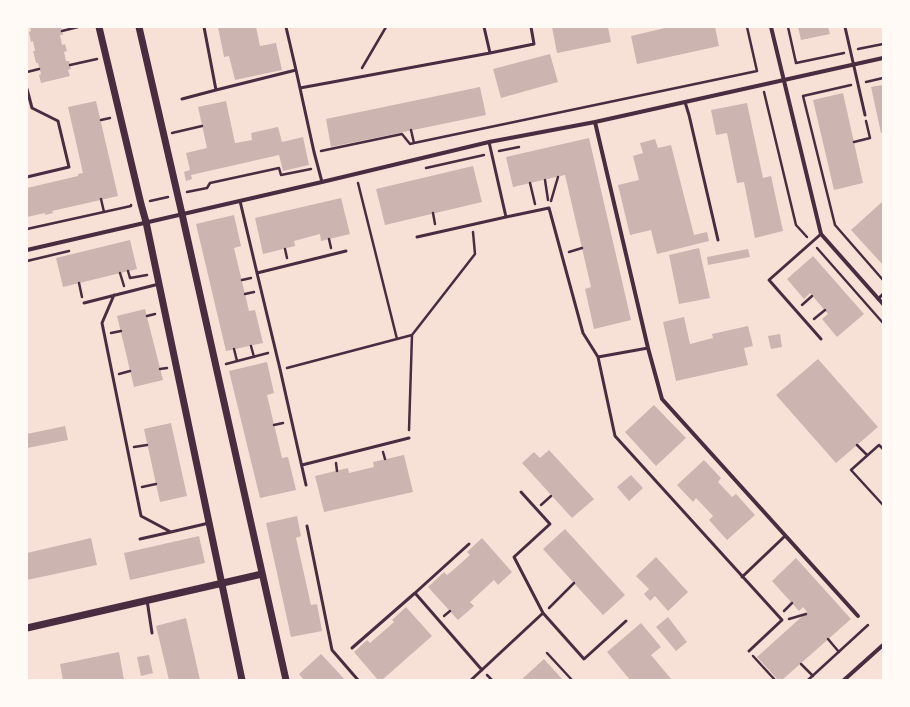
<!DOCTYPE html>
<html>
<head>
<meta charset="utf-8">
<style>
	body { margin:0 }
	#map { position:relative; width:910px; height:707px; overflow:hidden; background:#f7e1d7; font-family:"Work Sans",sans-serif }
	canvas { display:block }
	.frame { position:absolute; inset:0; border:28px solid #fffaf5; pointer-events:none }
</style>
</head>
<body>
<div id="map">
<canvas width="910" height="707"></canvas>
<div class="frame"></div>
</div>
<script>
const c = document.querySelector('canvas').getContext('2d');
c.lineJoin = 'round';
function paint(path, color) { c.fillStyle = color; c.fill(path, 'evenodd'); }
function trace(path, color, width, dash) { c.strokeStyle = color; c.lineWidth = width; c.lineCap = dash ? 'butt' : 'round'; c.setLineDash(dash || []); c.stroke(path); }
paint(new Path2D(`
	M30,27h31l2,8h-3l2,10 3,-1 2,7 -3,1 2,9h3l2,8 -3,1 2,6 -29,7 -2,-8 2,-1 -3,-11h-2l-3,-12h2l-2,-10 -2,1 -2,-10 2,-1z
	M218,27h38l4,19 16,-3 6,27 -47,10 -6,-24 -5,1z
	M552,27h56l3,15 -54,11z
	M669,27h46l4,19 -82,18 -6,-28z
	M798,27h30l2,7 -29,6z
	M550,54l8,28 -57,16 -8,-29z
	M883,85v48h-2l-10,-46z
	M480,87l6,28 -155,32 -5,-28z
	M843,93l20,90 -29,7 -21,-90z
	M96,101l22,95 -66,15 1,2 -8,2v-2l-18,4v-29l51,-12v-2l5,-1 -15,-66z
	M226,101l9,42 17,-3 -1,-7 27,-6 4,15 21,-5 6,28 -26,6 -4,-16 -88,20 1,4 -6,2 -2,-9 6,-2 -4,-17 21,-5 -9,-41z
	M747,103l16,75 8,-2 12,55 -28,7 -11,-56 -7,1 -10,-50 -11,2 -5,-25z
	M589,138l42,182 -37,9 -9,-40 6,-2 -26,-112 -52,12 -7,-30z
	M655,139l3,9 13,-3 23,90 13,-3 2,9 -52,13 -6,-24 -21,5 -12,-50 21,-5 -6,-24 10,-3 -3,-10z
	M473,166l9,36 -97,23 -9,-36z
	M341,198l9,36 -29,7 -1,-7 -26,7 1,5 -32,8 -8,-36z
	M882,202l1,1v62l-32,-35z
	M234,215l7,31 -7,2 15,63 6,-1 8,33 -37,8 -30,-127z
	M130,240l7,29 -74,18 -7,-29z
	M699,248l11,50 -31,6 -10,-49z
	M748,249l2,8 -42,8 -1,-8z
	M813,256l51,58 -27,23 -15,-18 6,-5 -18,-21 -6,6 -17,-20z
	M145,309l18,71 -29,7 -17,-71z
	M684,317l6,27 23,-6 -1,-4 36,-8 5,20 -9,2 4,17 -72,16 -13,-59z
	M780,334l2,13 -11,2 -3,-13z
	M818,359l60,68 -42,36 -60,-68z
	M267,362l7,31 -7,2 15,63 6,-1 8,33 -36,8 -31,-127z
	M654,405l32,33 -30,28 -31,-34z
	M171,423l16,73 -27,6 -16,-73z
	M65,426l3,14 -41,8v-14z
	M549,450l45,49 -22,19 -50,-55 12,-11 6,6z
	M404,455l9,37 -89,20 -9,-36 33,-8 1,5 25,-6 -1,-5z
	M704,460l17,18 -3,4 14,15 4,-3 19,21 -28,25 -18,-20 4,-4 -17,-18 -3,4 -16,-17z
	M631,475l12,13 -14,13 -12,-14z
	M297,516l4,20 -5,2 15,67 6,-1 5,27 -31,6 -25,-114z
	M565,529l60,66 -22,20 -60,-66z
	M199,536l6,27 -75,17 -6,-27z
	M91,538l6,27 -70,15v-27z
	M482,538l30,34 -14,13 -4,-5 -24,22 4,4 -16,14 -30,-33 16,-15 3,3 5,-4 18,-16 -3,-3z
	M656,557l32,35 -20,19 -13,-15 -5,5 -6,-7 5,-5 -13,-13z
	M796,558l55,61 -69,61h-4l-21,-23 50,-45 -4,-5 -4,4 -27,-30z
	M406,607l26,29 -50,44h-4l-24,-28 13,-12 3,3 24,-21 -2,-2z
	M668,617l19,25 -11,9 -20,-24z
	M186,618l14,62h-31l-13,-54z
	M641,623l20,24 -10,8 21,25h-42l-23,-28z
	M119,652l5,28h-61l-3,-16z
	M321,654l15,16 9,10h-41l-5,-6z
	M149,655l4,18 -12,3 -4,-19z
	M544,659l19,21h-42z`), '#ccb4b1');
trace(new Path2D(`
	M788,27l8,36 48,-10
	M62,31l16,-4
	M858,49l25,-5
	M70,65l27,-6
	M362,68l24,-41
	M27,72l12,-3
	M866,82l17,-4
	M851,85l-48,11 32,129 48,55
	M764,92l32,133 11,12
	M101,120l9,-2
	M411,130l3,13
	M172,133l30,-7
	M854,142l16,-4 -4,-17
	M321,151l81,-17 8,10 4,-1 343,-72 -10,-44
	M499,151l20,-4
	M426,168l58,-13
	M545,180l3,20
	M358,183l39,156
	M530,183l5,21
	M187,192l20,-4 3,-5 69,-15 2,7 30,-6
	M101,199l3,13
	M150,201l18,-4
	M551,201l7,-24
	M433,213l2,11
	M27,229l104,-23v-1
	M329,239l2,9
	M817,248l66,75
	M285,249l2,9
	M569,252l13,-4
	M27,261l42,-10
	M128,271l2,7 17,-3
	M120,273l4,13
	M242,280l9,-2
	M79,283l3,14
	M245,294l9,-2
	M802,305l10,-9
	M147,316l8,-2
	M814,319l11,-9
	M111,333l10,-2
	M251,346l3,11
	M234,349l3,12
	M226,364l42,-11
	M287,368l125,-33 63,-81 -2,-22
	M160,369l7,-1
	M119,374l11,-3
	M274,425l9,-2
	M409,430l3,-95
	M857,445l10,10
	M134,447l13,-2
	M883,449l-4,-4 -28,25 32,35
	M383,452l2,7
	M336,463l1,8
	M142,487l14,-3
	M541,505l10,-9
	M549,608l25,-25
	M784,611l8,-8
	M444,616l6,-5
	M789,619l17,-5
	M828,639l11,13
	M547,653l25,27
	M753,656l22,24
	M801,664l12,12
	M487,675l5,5
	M808,680l60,-55`), '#4a2c40', 2.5);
trace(new Path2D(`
	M286,27l10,43
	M484,27l6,26
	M845,27l20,88
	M300,88l190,-35 44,-9 -3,-17
	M27,89l5,19 26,13 11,46 -42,10
	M216,90l80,-20 18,82 8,30
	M182,99l34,-9 -12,-63
	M685,102l4,13 29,125
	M240,201l17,72 89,-22
	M506,217l43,-9 34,125 15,24 50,-9
	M417,237l89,-20 -17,-75
	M257,273l23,96 26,116
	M114,295l-12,28 39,193 30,16 38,-9
	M878,299l5,-5
	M84,303l75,-19
	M821,339l-52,-59 52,-46
	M598,357l17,79 167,184 -33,31
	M302,465l107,-27
	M521,492l29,32 -36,33 29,56
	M307,526l25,124 26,30
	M140,539l31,-7
	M469,544l-54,49 67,77
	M742,577l43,-41
	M147,600l5,33
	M352,648l63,-55
	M471,680l72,-67 41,46 42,-38`), '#4a2c40', 3);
trace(new Path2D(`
	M771,27l50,207 62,70
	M595,122l53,226 14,51 196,217
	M27,250l295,-68 167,-40 106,-20 288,-64
	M844,680l39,-35`), '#4a2c40', 4);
trace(new Path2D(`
	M99,27l42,177 5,18 96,458
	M139,27l43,187 104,466
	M27,628l235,-54`), '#4a2c40', 7);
</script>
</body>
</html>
